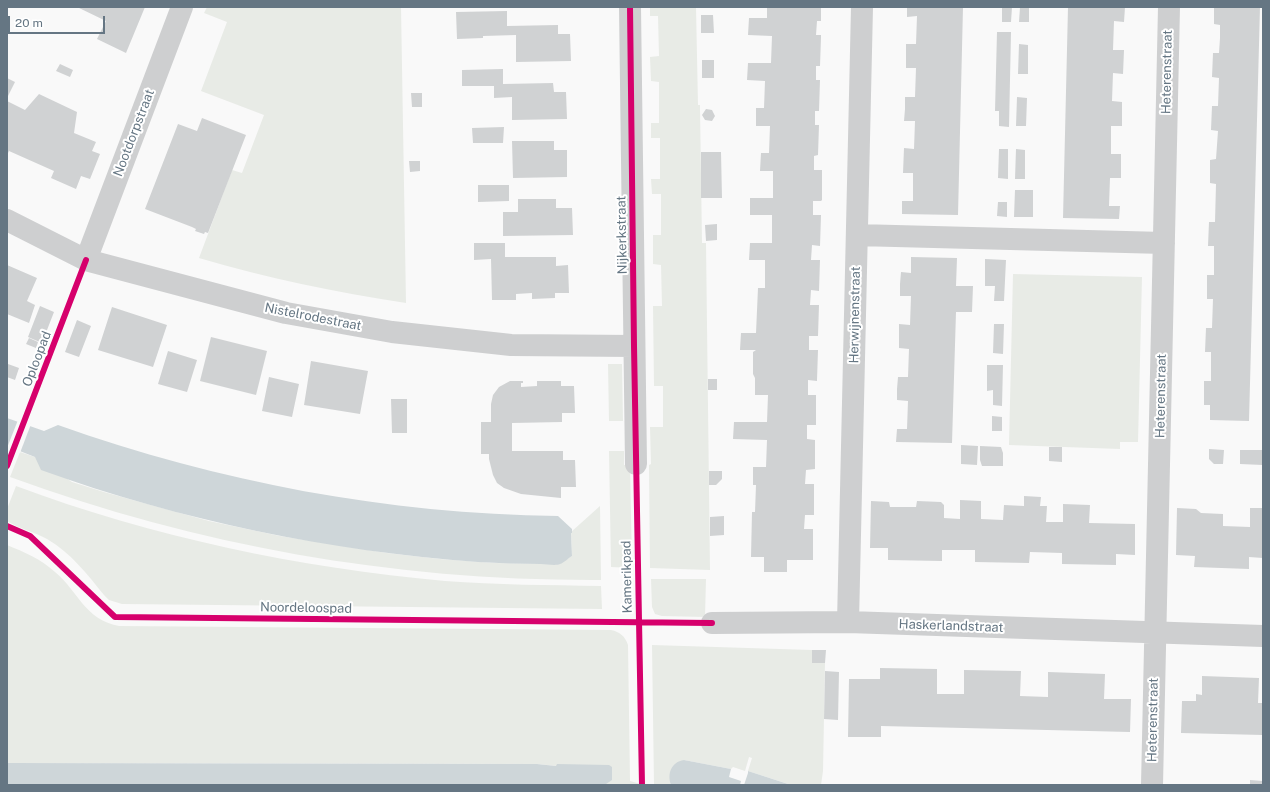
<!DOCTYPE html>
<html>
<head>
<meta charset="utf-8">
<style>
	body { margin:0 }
	#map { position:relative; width:1270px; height:792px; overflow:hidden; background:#f9f9f9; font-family:"Public Sans",sans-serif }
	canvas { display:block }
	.frame { position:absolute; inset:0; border:8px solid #657683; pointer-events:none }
	.scale { position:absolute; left:8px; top:16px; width:97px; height:18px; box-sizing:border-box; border:2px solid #657683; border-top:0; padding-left:5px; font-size:12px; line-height:14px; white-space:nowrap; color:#657683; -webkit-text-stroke:3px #fff; paint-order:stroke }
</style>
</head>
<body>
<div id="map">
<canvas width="1270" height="792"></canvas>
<div class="frame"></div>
<div class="scale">20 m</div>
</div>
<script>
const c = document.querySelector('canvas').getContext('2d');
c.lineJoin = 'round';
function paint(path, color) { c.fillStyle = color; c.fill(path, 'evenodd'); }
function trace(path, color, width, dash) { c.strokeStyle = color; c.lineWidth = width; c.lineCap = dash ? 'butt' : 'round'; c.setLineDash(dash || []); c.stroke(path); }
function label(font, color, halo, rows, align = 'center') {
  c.font = font + ' "Public Sans",sans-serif'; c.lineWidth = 4; c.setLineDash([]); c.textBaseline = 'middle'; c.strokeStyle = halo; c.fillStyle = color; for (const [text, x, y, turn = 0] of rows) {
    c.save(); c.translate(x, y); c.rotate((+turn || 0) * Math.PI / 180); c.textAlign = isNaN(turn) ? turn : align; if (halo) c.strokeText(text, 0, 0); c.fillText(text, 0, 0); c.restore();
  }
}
paint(new Path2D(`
	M207,7h194l5,296c-71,-11 -139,-25 -207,-45l33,-88 10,3 22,-58 -63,-24 26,-69 -23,-9z
	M650,7h46l2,98h2v3l2,135h4l4,327 -60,-2 -1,-103 2,-1 -1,-37h13v-41h-9l-1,-80h9l-1,-41 -8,-1v-29h8v-41h-9l-1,-15h9v-41h-9v-15h8v-41l-8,-1 -1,-24 9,-1 -1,-40h-8z
	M1013,274l129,3 -4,165h-18v7l-111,-4z
	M608,364h14l1,57h-14z
	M609,451h15v14h6l2,103 -21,-1z
	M20,452l15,5 37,25 32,10 105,29 71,15 107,17 53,6 55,4 64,1 13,-8 -1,-24 29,-26 1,74c-204,1 -399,-33 -591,-103z
	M16,486c136,51 284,82 429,95 52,4 104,4 156,5l1,23 -480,-5 -13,-4 -5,-5c-17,-21 -33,-42 -57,-56 -13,-7 -27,-10 -40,-18v-12z
	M7,545c17,7 34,14 48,27 24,20 29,47 64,54l492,4c9,2 14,6 17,15l2,136 14,4h-637l603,-5 -53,-16v2l-20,-2 -530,-1z
	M651,579h55l-1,38 -43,-1 -7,-2 -3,-7z
	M652,645l160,5v13h13l-2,108 -2,14h-30l-43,-14 4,-13 -3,-1 -4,14 -12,-4 -2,2 -47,-9 -14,23 1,2h-17z`), '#e8ebe6');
paint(new Path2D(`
	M7,418l37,13 14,-6c161,57 329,89 500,91l14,13v4h-1l1,23c-4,2 -8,7 -12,8 -5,2 -13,0 -19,0 -21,0 -42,-1 -63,-2 -149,-11 -296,-41 -437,-92l-6,-13 -28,-11z
	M684,760l47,9 -2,8 12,4 -1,4h-69c-4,-11 0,-23 13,-25z
	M7,763l530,1 19,2 1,-2 52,1 3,2v13l-6,4 -24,1h-575z
	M748,771l43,14h-47l4,-12z`), '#ced6d9');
paint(new Path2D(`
	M18,420l13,4 -11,29 -13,-5z`), '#f9f9f9');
paint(new Path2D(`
	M77,7h68l-19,46 -29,-14 9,-18z
	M767,7h54v14h-4l-1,14h5v2l-1,29h-4v14h4l-1,31h-4v14h4l-1,30 -4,1v14h8v30l-1,1h-8v14h8l-1,31 -8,-1 -1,15h9l-1,31 -8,-1 -1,15h9l-1,31h-9v14h9l-1,30v1l-9,-1v15h8v30h-9v14l8,1v29l-9,1 -1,14h9v31h-9l-1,14h9v31h-26v12h-23v-15h-13l1,-45h3l1,-27h-3v-18h13l1,-27 -34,-1 1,-17h33l1,-27h-13v-17l-2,-4v-22l3,-2h-16l1,-17h15l2,-45h7v-28h-16l1,-17h22v-28h-22v-17h23v-27h-13l1,-18h8l1,-27h-14v-18h8l1,-27 -18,-1 1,-17h23l1,-27 -24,-1 1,-17h18z
	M907,7h56l-5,208 -56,-1v-13h11v-28h-10l1,-25 10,1 1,-28h-11l1,-12v-12h10l1,-29h-10v-24h10l1,-28 -10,1z
	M1002,7h10l-1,15h-9z
	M1020,7h9v15h-10z
	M1068,7h57l-1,15 -10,-1 -1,29h11l-1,24 -10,-1 -1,28 10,1v24h-11v28h10v24h-11l-1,28h11l-1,13 -56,-1z
	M1214,7h46l-11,414 -39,-1v-15h-6v-24h7v-29h-6l1,-24h6l1,-29h-6v-24h7v-29h-6l1,-24h6l1,-38 -6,-1v-23l6,-1 2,-28 -7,-1 1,-24h6l1,-28 -7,-1 1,-24h6l1,-15v-13l-6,-1z
	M507,11v15l51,-1v9h12l1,27 -55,1v-27l-33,1v2l-26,1 -1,-27z
	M701,15h12l1,18h-13z
	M997,32h14l-2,95 -10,-1v-15h-4z
	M1019,44l9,1v29h-10z
	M702,60h12v18h-12z
	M60,64l13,6 -3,7 -14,-6z
	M503,69v15l50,-1 1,9h12l1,27 -55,1v-23l-18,1v-12h-32v-16z
	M7,78l8,4 -8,16z
	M411,93h11v14h-10z
	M39,94l38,18 -3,21 22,9 -4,9 8,3 -10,25 -9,-3 -5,13 -25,-11 3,-7 -45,-20 -2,4v-54l18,9z
	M1017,97l10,1 -1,28h-10z
	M706,109l6,1 3,6 -3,5 -7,-1 -3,-5z
	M202,118l44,17 -38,98 -3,-1 -1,2 -9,-3 1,-2 -4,-2 -47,-18 33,-85 19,7z
	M504,127l-1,16h-30l-1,-15z
	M512,141h42v9h13v27l-54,1z
	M999,149h9v30l-10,-1z
	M1016,149l9,1v29h-10z
	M701,152h20l1,46h-21z
	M409,161h11v10l-10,1z
	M478,185h31v16l-31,1z
	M1015,190h18v27h-19z
	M518,199h38v9h16l1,27 -70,1v-24h15z
	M998,202h9v15l-10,-1z
	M717,224v16l-11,1 -1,-16z
	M474,243h31v14h51v9l12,-1 1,28h-14v5l-23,1v-6l-16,1v6h-24l-1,-41 -17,1z
	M911,257l46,1 -1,28h17l-1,26h-16l-4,131 -56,-1 1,-13h10l1,-28 -11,-1v-11l1,-12h10l1,-28 -10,-1v-24l11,1 1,-29h-11v-12l1,-12 10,1z
	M985,259l21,1 -2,41h-10l1,-15h-10z
	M7,265l30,13 -10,23 8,4 -6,18 -22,-9z
	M40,306l14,6 -12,31 -14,-6z
	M112,307l55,18 -14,42 -55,-17z
	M77,320l14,6 -12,31 -14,-5z
	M994,324h10l-1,30 -10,-1z
	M211,337l56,14 -11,44 -56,-14z
	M29,338l9,4 -2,6 -10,-4z
	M168,351l29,9 -10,32 -29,-8z
	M311,361l57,10 -8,43 -56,-9z
	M8,364l11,4 -4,12 -8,-3z
	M987,365h16l-1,41 -9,-1v-15l-6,1z
	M269,377l30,7 -7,33 -30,-6z
	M708,379h9v11h-9z
	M510,381h13v2h-2v4l16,-1v-5h24v5h13l1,27h-13v9l-50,1v28h51v9h12l1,27h-15v11l-40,-4 -17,-6 -7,-5 -4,-8 -4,-16v-5h-8v-32h10v-18l2,-9 6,-8z
	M391,399h16v34h-15z
	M992,416l10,1v14h-10z
	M961,445l17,1 -1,19 -16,-1z
	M980,446l21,1 2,6v13h-21l-2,-6z
	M1049,447h13v15l-13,-1z
	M1209,449l15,1 -1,14h-9l-5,-5z
	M1240,450h23v15l-23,-1z
	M709,471h13v8l-6,6h-7z
	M1024,496l17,1 -1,9h7l-1,16h17v-18l27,1 -1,18 46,1v31l-19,-1v11l-54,-1v-11l-32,-1 -1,11 -54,-1v-12h-33v11l-54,-1v-12h-18l1,-47 18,1 1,5h26l1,-6 24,1 3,3v13l16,1v-19l21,1v18l22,1 1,-15 20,1z
	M1177,508l19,1 5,4 22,1v12l27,1v-19h13v50l-14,-1v12l-55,-2 1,-11 -19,-1z
	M724,516v19l-14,1v-19z
	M812,650h14l-1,13h-13z
	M880,668l57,1v25h27v-24l57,1 -1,25 28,1v-25l57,2 -1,25h27l-1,33 -249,-6v11h-33l1,-58h31z
	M825,671l14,1 -1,48 -14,-1z
	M1202,676l57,2 -1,25h5v32l-82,-2 1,-32h14v-7l6,1z
	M1250,780l13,1v4h-13z`), '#d0d2d3');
trace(new Path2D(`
	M630,7l6,457
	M7,220l79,40 200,53 106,19 119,13 123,1
	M857,235l307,8
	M86,260l96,-253
	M848,622l14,-615
	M712,623l136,-1 415,14
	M1152,785l17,-778`), '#cecfd0', 22);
trace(new Path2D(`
	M630,7l4,339 8,439
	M7,466l79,-206
	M7,526l23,10 85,81 597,6`), '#d6006c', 6);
label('13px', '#657683', '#fff', [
	["Heterenstraat",1167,72,-89],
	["Nootdorpstraat",134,133,-69],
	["Nijkerkstraat",622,235,-91],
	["Herwijnenstraat",855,315,-89],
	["Nistelrodestraat",313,317,11],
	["Oploopad",37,359,-69],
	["Heterenstraat",1161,396,-89],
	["Kamerikpad",627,577,-91],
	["Noordeloospad",306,608,1],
	["Haskerlandstraat",951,626,2],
	["Heterenstraat",1153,720,-89]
]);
</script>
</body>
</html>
